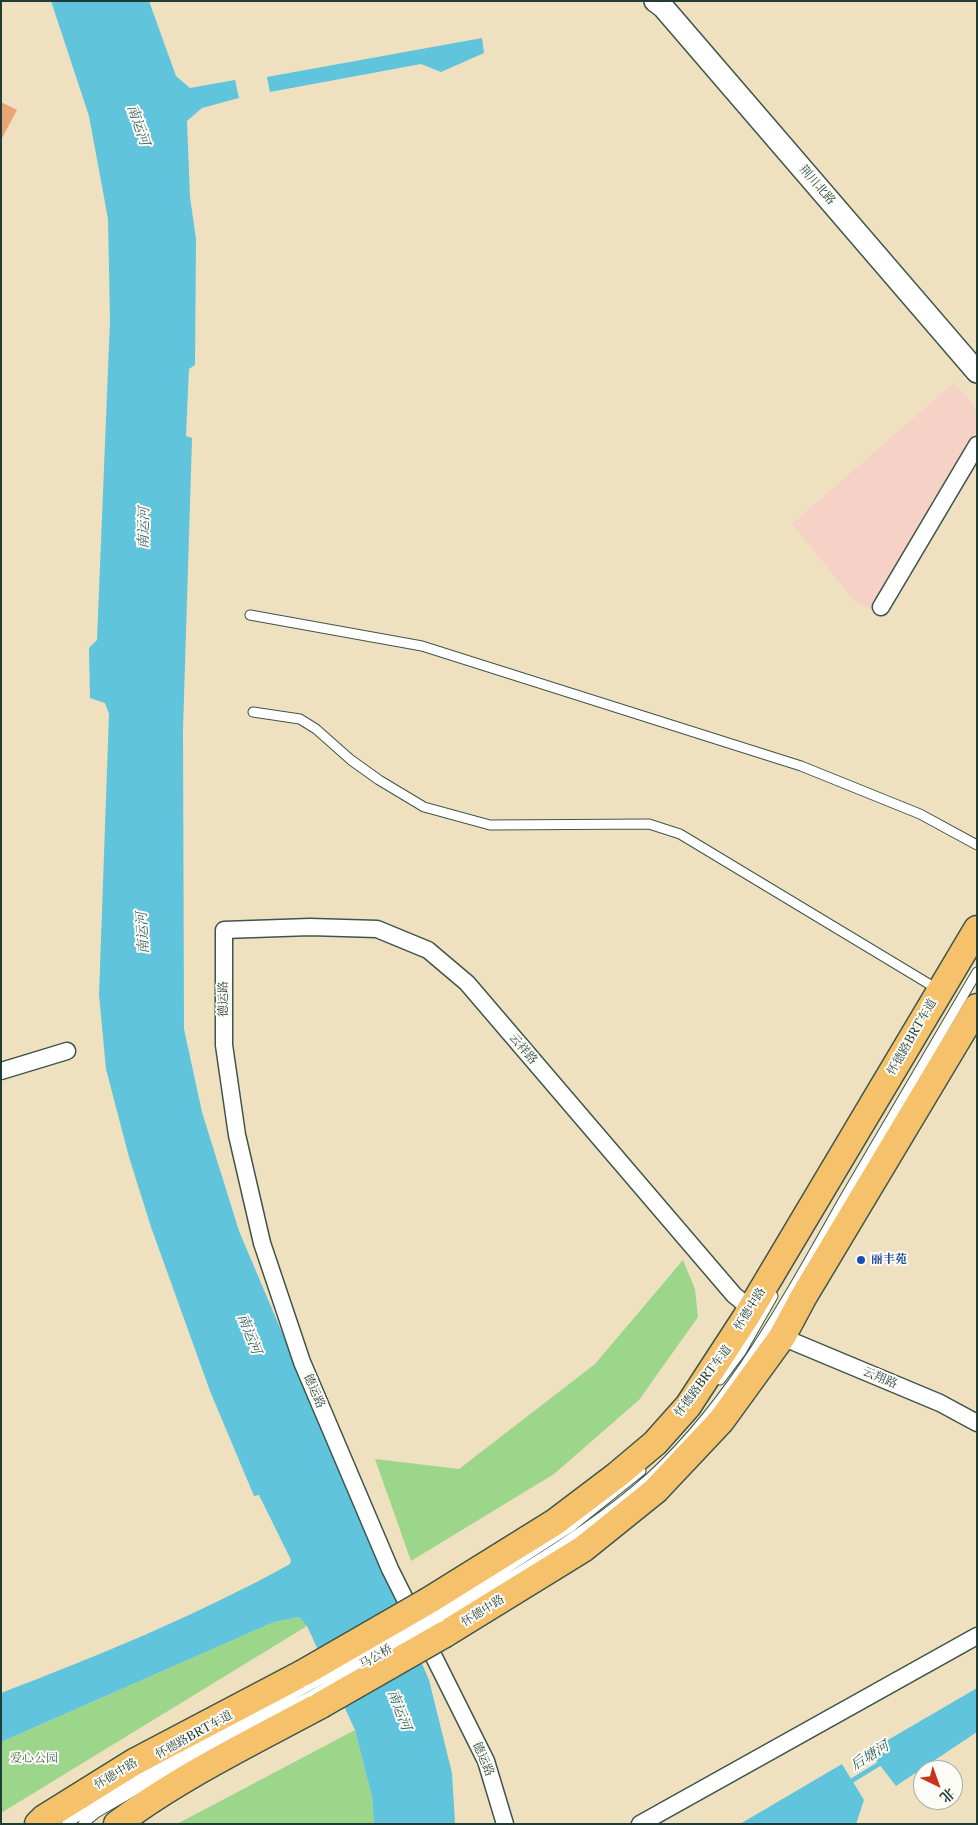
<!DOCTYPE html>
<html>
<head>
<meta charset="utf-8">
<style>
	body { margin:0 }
	#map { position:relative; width:978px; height:1825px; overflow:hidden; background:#efe1c0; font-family:"Libre Caslon Text","Noto Serif SC",serif }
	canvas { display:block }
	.frame { position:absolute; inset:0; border:2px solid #1f3d34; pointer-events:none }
	.north { position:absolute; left:913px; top:1760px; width:50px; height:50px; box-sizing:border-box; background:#fdfcf7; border:1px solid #a4b0a9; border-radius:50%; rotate:138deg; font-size:14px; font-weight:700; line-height:20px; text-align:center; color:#1f3d34 }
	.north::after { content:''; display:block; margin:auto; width:18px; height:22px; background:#c8321e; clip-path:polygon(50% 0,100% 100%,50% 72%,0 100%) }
</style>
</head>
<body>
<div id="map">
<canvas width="978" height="1825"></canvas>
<div class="frame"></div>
<div class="north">北</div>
</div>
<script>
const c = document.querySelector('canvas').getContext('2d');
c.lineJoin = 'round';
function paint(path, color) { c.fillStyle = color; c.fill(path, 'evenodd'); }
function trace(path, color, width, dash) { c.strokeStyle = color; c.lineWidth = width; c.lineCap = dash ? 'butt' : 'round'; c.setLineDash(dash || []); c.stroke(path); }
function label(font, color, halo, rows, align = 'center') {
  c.font = font + ' "Libre Caslon Text","Noto Serif SC",serif'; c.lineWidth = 4; c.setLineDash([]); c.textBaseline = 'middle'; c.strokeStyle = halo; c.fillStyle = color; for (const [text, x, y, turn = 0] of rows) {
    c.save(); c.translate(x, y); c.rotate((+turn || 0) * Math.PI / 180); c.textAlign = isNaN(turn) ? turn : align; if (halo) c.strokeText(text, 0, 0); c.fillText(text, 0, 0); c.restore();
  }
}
paint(new Path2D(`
	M955,382l22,28v20l-107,179 -14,-6 -64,-79z`), '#f6d1c5');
paint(new Path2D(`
	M683,1260l12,29 3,28 -59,83 -85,74 -143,87 -36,-102 84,10 136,-105z
	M299,1617l8,9 -306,187v-71l273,-120z
	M355,1730l17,67 2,27h-197z`), '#9cd68a');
paint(new Path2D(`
	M51,1h98l27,75 14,12 45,-8 4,18 -37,10 -15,13 3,76 6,42 -1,126 -6,4 -3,67 6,2 -9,292 1,299 18,83 37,119 190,449 23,93 3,51h-81l-2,-27 -17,-67 -48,-104 -8,-9 -25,5 -273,120v-49c99,-38 197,-78 289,-129l1,-4 -32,-65 -5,1 -44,-105 -59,-164 -22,-70 -23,-88 -7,-74 10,-281 -4,-11 -15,-5 -1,-50 8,-8 13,-320 -2,-101 -19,-103z
	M482,38l2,15 -43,19 -20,-8 -151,28 -3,-15z
	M977,1688v44l-81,54 -27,-35z
	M842,1764l22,36 -8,24h-116z`), '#5fc4dc');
trace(new Path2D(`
	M848,1783l36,-22`), '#5fc4dc', 4.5);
paint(new Path2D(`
	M1,102l16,8 -16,30z`), '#eca375');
const service = new Path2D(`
	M250,615l172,31 379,120 119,48 57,31
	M253,712l47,7 16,10 35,31 28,20 45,27 66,18 159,-1 31,10 259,156
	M720,1380l21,-28 32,-56
	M435,1615l136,-88 70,-56
	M439,1621c67,-42 137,-81 198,-132 90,-76 149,-188 207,-290 44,-76 89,-151 133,-227
	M66,1824l60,-38 183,-100
	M83,1824l13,-11 77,-45 141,-74`);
const minor = new Path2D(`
	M881,607l96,-162
	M1,1071l66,-20
	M782,1337l158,66 37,20
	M505,1824l-19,-63 -96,-192 -88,-207 -40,-119 -25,-108 -13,-90v-115l86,-3 67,2 51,21 39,33 267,312 17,14
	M640,1824l337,-188`);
const tertiary = new Path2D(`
	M655,1l8,6 314,365`);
const primary = new Path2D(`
	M428,1601l127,-79 62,-47 38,-32 33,-37 58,-89 231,-388
	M445,1634l138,-85 72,-58 66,-70 61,-84 22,-41 173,-289
	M38,1824l6,-6 90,-56 169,-89
	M117,1824c63,-47 135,-82 204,-119`);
trace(service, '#3e5649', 11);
trace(minor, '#3e5649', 19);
trace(tertiary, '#3e5649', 24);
trace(primary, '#3e5649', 29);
trace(service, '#fff', 9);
trace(minor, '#fff', 16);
trace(tertiary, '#fff', 21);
trace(primary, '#f5c16b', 26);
const serviceBridge = new Path2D(`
	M309,1686l126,-71
	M314,1694l125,-73`);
const primaryBridge = new Path2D(`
	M303,1673l125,-72
	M321,1705l124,-71`);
trace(serviceBridge, '#3e5649', 11, []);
trace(primaryBridge, '#3e5649', 29, []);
trace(serviceBridge, '#fff', 9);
trace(primaryBridge, '#f5c16b', 26);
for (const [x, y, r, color] of [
	[861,1260,5,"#1a4fb4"]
]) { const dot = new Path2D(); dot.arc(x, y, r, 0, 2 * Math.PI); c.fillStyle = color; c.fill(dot); trace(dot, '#fdfcf7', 2); }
label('12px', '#1f3d34', '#fdfcf7', [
	["荆川北路",817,185,49],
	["德运路",224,999,-90],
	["怀德路BRT车道",912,1037,-60],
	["云祥路",523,1049,50],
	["怀德中路",750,1309,-58],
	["云翔路",880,1378,23],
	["怀德路BRT车道",703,1381,-53],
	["德运路",314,1391,67],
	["怀德中路",483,1611,-32],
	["马公桥",376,1657,-30],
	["怀德路BRT车道",194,1735,-29],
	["德运路",483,1759,67],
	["怀德中路",116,1774,-31]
]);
label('bold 12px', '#164399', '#fdfcf7', [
	["丽丰苑",871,1260]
], 'left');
label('12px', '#3e634a', '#fdfcf7', [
	["爱心公园",34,1759]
]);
label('italic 14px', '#2f5f5e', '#fdfcf7', [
	["南运河",138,125,71],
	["南运河",144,528,-89],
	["南运河",143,933,-93],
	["南运河",249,1334,68],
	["南运河",399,1710,69],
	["后塘河",870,1756,-32]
]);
</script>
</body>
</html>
